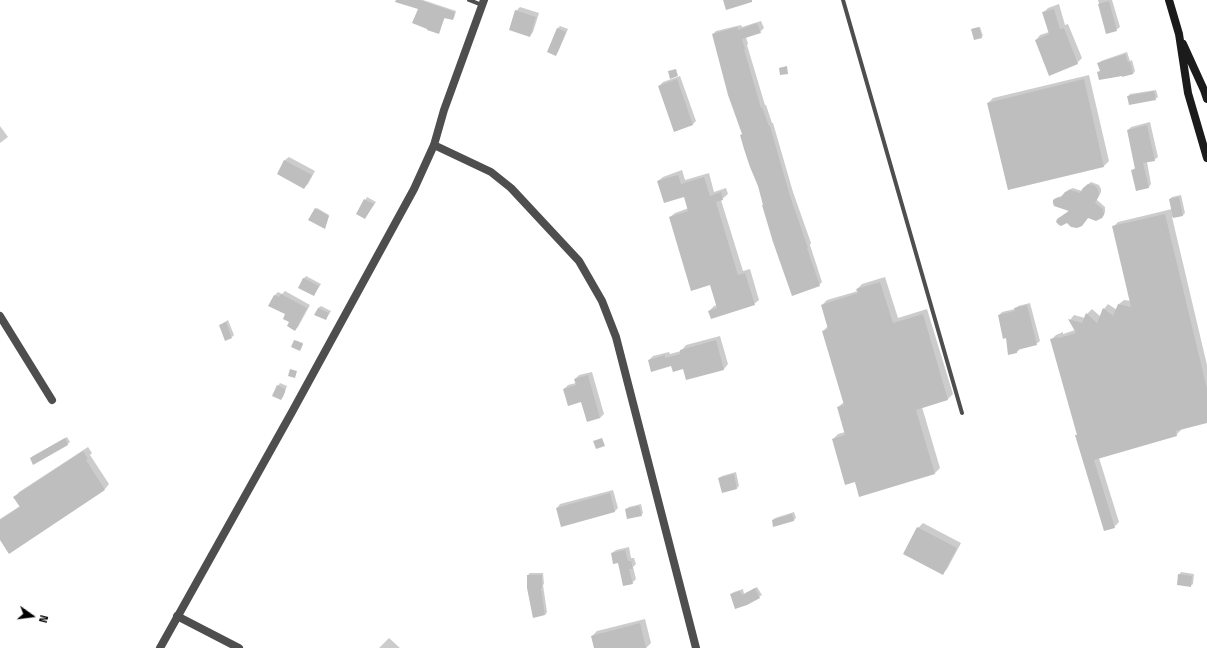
<!DOCTYPE html>
<html>
<head>
<meta charset="utf-8">
<style>
	body { margin:0 }
	#map { position:relative; width:1207px; height:648px; overflow:hidden; background:#fff; font-family:"Titillium Web",sans-serif }
	canvas { display:block }
	.north { position:absolute; left:12px; top:596px; width:40px; height:40px; -webkit-text-stroke:3px #fff; paint-order:stroke; rotate:104deg; font-size:11px; font-weight:700; line-height:16px; text-align:center; color:#000 }
	.north::after { content:''; display:block; margin:auto; width:14px; height:18px; background:#000; clip-path:polygon(50% 0,100% 100%,50% 72%,0 100%) }
</style>
</head>
<body>
<div id="map">
<canvas width="1207" height="648"></canvas>
<div class="north">N</div>
</div>
<script>
const c = document.querySelector('canvas').getContext('2d');
c.lineJoin = 'round';
function paint(path, color) { c.fillStyle = color; c.fill(path, 'evenodd'); }
function trace(path, color, width, dash) { c.strokeStyle = color; c.lineWidth = width; c.lineCap = dash ? 'butt' : 'round'; c.setLineDash(dash || []); c.stroke(path); }
paint(new Path2D(`
	M409,0h14l33,11 -2,7 -1,1 -8,-2 -6,16 -20,-25z
	M1098,0h14l8,27 -4,3 -9,3z
	M1059,4l6,21 3,-1 14,34 -5,5 -41,-23 4,-5 9,-3 -5,-20 4,-4z
	M520,7l19,6 -6,19 -3,4 -14,-25z
	M761,21l3,7 -4,4 -14,5 2,7 -1,1 18,60h1l6,18h1l20,69 18,51 -1,2 12,37 -3,3 -55,-80 -51,-171 3,-3 25,-6 1,2z
	M560,26l8,3 -10,23 -2,2 -8,-3 10,-23z
	M980,27l3,9 -8,3 -2,-10z
	M1127,52l3,9 2,-1 3,11 -2,3 -10,2 -1,-2 -23,-2 2,-2 -2,-7 2,-2z
	M1089,75l20,86 -5,5 -96,23 -20,-86 5,-5z
	M680,76l16,45 -4,4 -33,-39 4,-4z
	M1156,90l2,7 -3,2 -27,-2 2,-3z
	M1150,122l8,35 -4,3 -7,2 4,22 -3,4 -16,-17 4,-4 -8,-37 3,-3z
	M0,126l8,11 -8,6z
	M289,157l26,14 -7,13 -4,4 -26,-15 7,-13z
	M682,170l3,10 24,-7 5,19 12,-4 2,6 -7,6 22,71 7,-2 9,31 -5,4 -45,7 5,-5 3,-1 -6,-22 -41,-66 5,-4 14,-5 -4,-12 -27,-15 5,-4z
	M1091,182l8,3 2,4v3l-4,8 8,7v5l-1,3 -2,3 -14,-1 -21,5 -6,-5 9,-7 -15,-11 3,-2 5,-1 5,-6 5,-2 9,3 4,-5z
	M1181,195l4,18 -2,2 -11,2 35,148v57l-26,7v1l-5,5 -77,23 20,64 -5,5 -38,-92 2,-1 -27,-94 5,-5 7,-3v2l12,-4 -5,-10 4,-5 11,3 2,-4 5,-5 9,8 3,-8 4,-5 9,6 2,-6 5,-4 7,1 -18,-74 5,-5 54,-13 -2,-10 2,-2z
	M367,197l9,5 -9,13 -9,-1z
	M317,208l12,7 -4,13 -16,-9z
	M306,276l15,8 -7,11 -11,-16z
	M885,277l13,41 29,-9 26,85 -5,5 -26,8 18,61 -5,5 -75,23 -5,-15 -22,-42 5,-5 7,-2 -7,-25 6,-5 -21,-71 5,-5 -6,-21 5,-5 31,-9 -1,-2 5,-5z
	M285,291l25,14 -12,22 -3,3 -9,-16 -16,-9 5,-10 3,-3 4,2z
	M1030,303l10,38 -4,3 -16,4v1l-3,3 -11,-15 -7,-22 3,-3 13,-3 3,-3z
	M321,306l10,5 -5,8 -8,-11z
	M228,320l6,15 -2,2 -12,-12z
	M720,336l8,28 -4,5 -37,10 -3,-11 -35,-8 4,-4 16,-4 1,2 11,-3 5,-6z
	M295,340l8,3 -2,6z
	M592,372l12,42 -4,4 -13,3 -5,-20 -18,-12 4,-4 8,-2 -1,-4 4,-4z
	M280,383l7,3 -4,11 -2,2 -3,-13z
	M67,437l3,5 -2,2 -34,20 -3,-6 2,-2z
	M88,447l4,6 -2,2 19,29 -4,5 -96,63 -9,-14v-19l20,-13 -5,-9 4,-5z
	M736,472l3,14 -2,2 -18,-10 3,-2z
	M613,490l5,18 -4,4 -57,-4 3,-4z
	M641,504l2,9 -2,2 -15,-6 3,-2z
	M794,512l2,6 -3,3 -20,-1 2,-2z
	M923,523l38,20 -14,26 -5,5 -24,-46z
	M629,547l2,11h3l2,6 -3,3 3,12 -4,4 -20,-30 4,-3z
	M1181,572l13,2 -1,10 -3,2 -11,-11z
	M530,573h13l1,11 -1,1 4,27 -2,3 -17,-40z
	M757,587l5,8 -16,9 -15,-10 3,-2 9,-3 1,5z
	M645,619l6,24 -5,5h-51l-3,-12 5,-5z
	M389,638l11,10h-21z`), '#0003');
paint(new Path2D(`
	M396,0h24l35,12 -2,8 -9,-2 -5,16 -12,-4v-1l-15,-6 6,-14 -23,-7z
	M723,0h29v2l-26,8z
	M1109,1l8,30 -11,3 -8,-30z
	M1054,9l6,20 4,-1 14,36 -29,12 -14,-36 14,-6 -7,-22z
	M515,10l21,7 -6,20 -21,-7z
	M757,23l4,10 -19,6 3,10h-1l17,59 1,-1 7,19h1l20,70 18,52h-1l13,38 -28,10 -19,-54 -11,-37h1l-5,-19 -8,-19 -6,-18 -4,-14 2,-1 -14,-39 -16,-61 25,-7 1,3z
	M979,27l3,11 -8,2 -3,-11z
	M557,28l9,4 -10,24 -9,-4z
	M1125,54l3,8h2l3,12 -11,3v-1l-23,4 -2,-8 3,-1 -3,-8z
	M787,66l1,8 -8,1 -1,-7z
	M676,69l2,7 -8,3 -2,-8z
	M677,79l16,46 -19,7 -16,-46z
	M1084,79l20,88 -96,23 -21,-87z
	M1154,91l2,9 -27,5 -2,-9z
	M1147,125l8,36 -12,2 6,25 -13,3 -5,-21 4,-1 -8,-39z
	M284,160l28,15 -8,14 -27,-15z
	M678,175l3,9 23,-7 6,19 11,-4 2,8 -7,2 22,73 7,-2 10,32 -44,14 -3,-8 9,-3 -7,-23 -19,6 -22,-74 19,-6 -4,-14 -20,6 -7,-22z
	M1088,184l6,1 4,4 1,6 -4,8 8,6 1,5 -2,4 -6,3 -8,-3 -6,8 -5,2 -6,-1 -4,-4 -6,3 -2,-1 -3,-3 1,-3 12,-8 -15,-5 -1,-3v-3l3,-2h4l5,-6 5,-2 10,3 3,-5z
	M1179,197l4,19 -10,2 -4,-19z
	M364,199l10,5 -9,15 -9,-5z
	M315,208l14,8 -4,13 -17,-9z
	M1165,214l42,175v34l-31,8 1,5 -83,24 21,68 -11,3 -29,-96h2l-27,-96 8,-2 1,1 17,-5 -8,-14 14,4 4,-10 11,10 6,-15 10,8 5,-12 13,3 -19,-81z
	M303,278l16,8 -5,10 -16,-8z
	M880,282l13,41 30,-9 25,86 -32,10 19,64 -76,23 -4,-15 -10,3 -13,-46 13,-4 -8,-28 7,-2 -22,-74 6,-2 -7,-24 37,-12 -2,-4z
	M281,294l26,14 -12,23 -8,-5 2,-4 -6,-3 2,-5 -17,-8 6,-11 5,2z
	M1027,305l10,40 -20,5v3l-9,2 -2,-17 -3,1 -5,-24 17,-4 -1,-3z
	M318,308l11,5 -3,7 -12,-5z
	M226,322l6,16 -7,3 -6,-16z
	M294,340l9,4 -3,7 -9,-4z
	M716,340l8,30 -38,10 -3,-11 -10,3 -2,-6 -20,6 -3,-12 17,-5v3l15,-4v-4z
	M290,369l7,2 -2,7 -7,-2z
	M588,375l12,43 -13,4 -6,-20 -13,4 -5,-17 13,-4 -2,-6z
	M277,385l8,4v3l-4,8 -9,-4z
	M65,438l3,7 -35,20 -3,-7z
	M602,438l3,8 -9,3 -3,-8z
	M83,451l5,8 -2,1 19,30 -96,64 -9,-14v-20l20,-13 -7,-10z
	M734,474l3,15 -15,4 -4,-15z
	M610,493l5,19 -54,15 -5,-19z
	M639,506l3,10 -15,3 -2,-10z
	M792,514l2,7 -21,6 -1,-7z
	M917,527l40,21 -14,27 -40,-21z
	M625,550l3,11h3l2,8h-4l4,15 -10,2 -5,-23 -5,1 -2,-11z
	M1178,574l14,2 -1,11 -14,-2z
	M527,575h15v13h-1l4,27 -12,3 -6,-30z
	M755,588l5,10 -13,7 -12,4 -5,-15 10,-3 2,4z
	M640,623l6,25h-52l-3,-12z`), '#bebebe');
trace(new Path2D(`
	M469,0l13,5
	M843,0l119,413`), '#4e4e4e', 4);
trace(new Path2D(`
	M434,145l57,27 20,16 68,73 23,40 14,36 80,311
	M0,316l52,84
	M177,616l62,32
	M160,648l132,-236 122,-223 20,-44 10,-35 40,-110`), '#4e4e4e', 8);
trace(new Path2D(`
	M1169,0l10,34 9,59 19,65
	M1183,44l21,46 3,9`), '#1b1b1b', 8);
</script>
</body>
</html>
